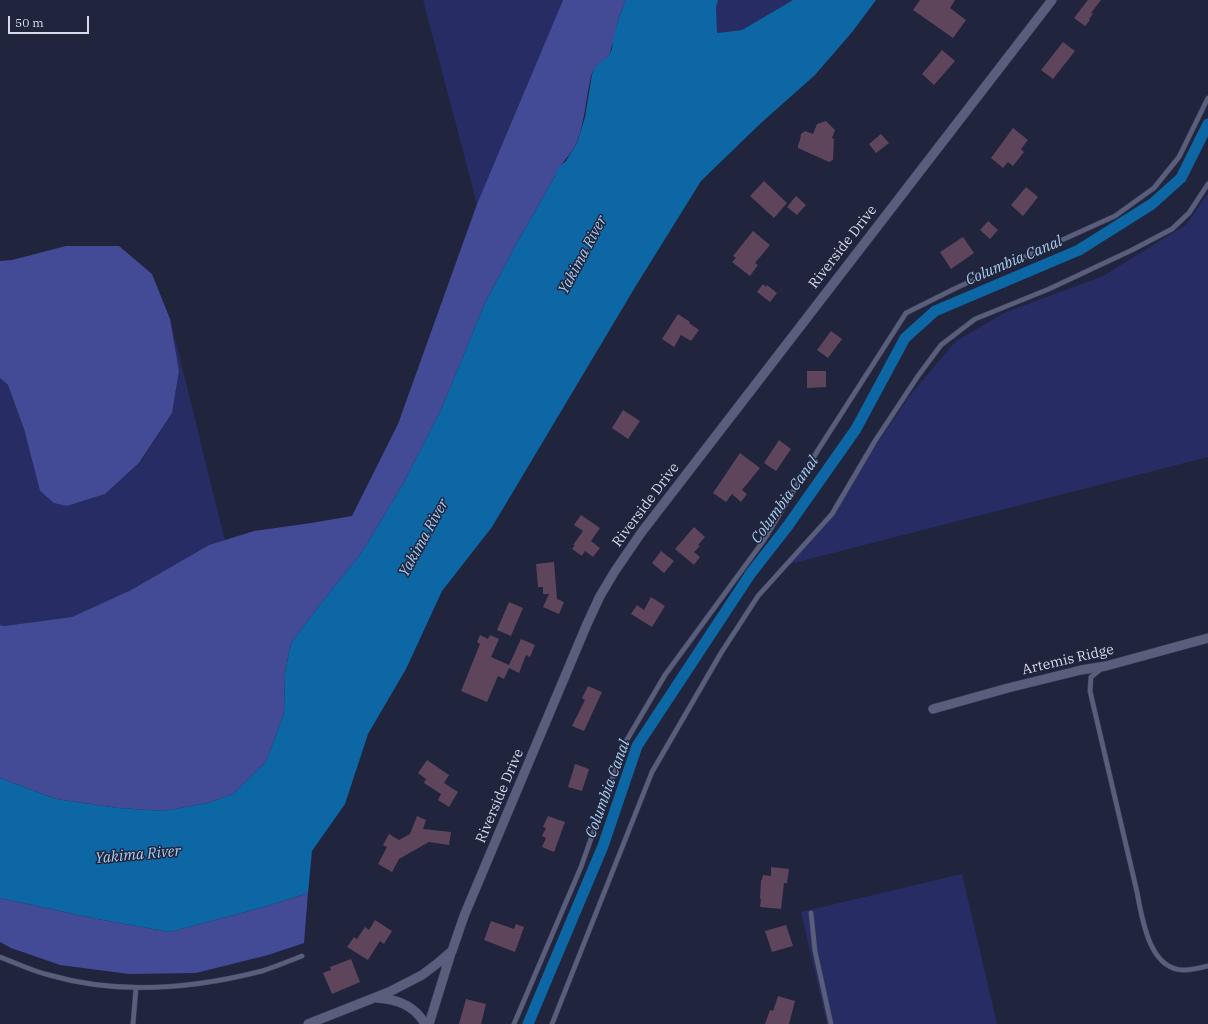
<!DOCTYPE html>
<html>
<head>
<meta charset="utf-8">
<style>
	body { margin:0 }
	#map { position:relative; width:1208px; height:1024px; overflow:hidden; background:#20243d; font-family:"IBM Plex Serif",serif }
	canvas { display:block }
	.scale { position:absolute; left:8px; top:16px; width:81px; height:18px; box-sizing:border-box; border:2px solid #d5d9ea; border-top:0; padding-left:5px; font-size:12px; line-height:14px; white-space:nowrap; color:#d5d9ea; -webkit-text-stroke:3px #20243d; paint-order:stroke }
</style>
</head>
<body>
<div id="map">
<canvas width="1208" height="1024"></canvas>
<div class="scale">50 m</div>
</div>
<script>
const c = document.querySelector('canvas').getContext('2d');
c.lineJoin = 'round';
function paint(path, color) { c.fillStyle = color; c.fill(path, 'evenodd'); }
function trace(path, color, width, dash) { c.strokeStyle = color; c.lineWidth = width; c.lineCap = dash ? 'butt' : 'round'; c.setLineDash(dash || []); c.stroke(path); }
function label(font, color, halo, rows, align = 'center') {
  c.font = font + ' "IBM Plex Serif",serif'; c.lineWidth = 3; c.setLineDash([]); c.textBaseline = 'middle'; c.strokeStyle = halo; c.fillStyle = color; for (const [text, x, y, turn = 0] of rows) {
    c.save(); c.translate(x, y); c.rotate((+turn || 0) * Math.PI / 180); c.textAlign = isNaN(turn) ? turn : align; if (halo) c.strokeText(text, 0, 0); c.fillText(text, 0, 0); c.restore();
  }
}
paint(new Path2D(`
	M423,0h140l-86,204z
	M718,0h75l-51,30 -26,3v-26z
	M1208,193v264l-422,108 32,-35 92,-135 46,-54 50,-29 97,-36 83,-51z
	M170,319l55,221 -16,5 -78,45 -59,27 -68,9 -4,-1v-247l8,7 16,44 16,63 27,14 38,-12 35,-31 32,-50 7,-42z
	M962,874l35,150h-170l-26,-112z`), '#282c64');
paint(new Path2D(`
	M563,0h63c-2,6 -5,11 -7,17 -3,9 -7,36 -12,41 -1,2 -3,2 -5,3 -5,3 -9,9 -11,15 -5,22 -6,44 -14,66 -6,14 -18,22 -23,36l-36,63 -33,62 -44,107 -38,74 -41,68 -47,59 -24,32 -6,30 -1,40 -18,49 -33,32 -25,9 -44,8 -46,-3 -62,-9 -56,-21v-153l4,1 68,-9 59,-27 78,-45 45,-14 57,-8 41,-7 46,-92 79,-220z
	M66,246h53l33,28 18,45 9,52 -7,42 -33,50 -34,31 -38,12 -13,-3 -14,-12 -16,-62 -16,-44 -8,-7v-117l12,-1z
	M308,893l-4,50 -36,12 -72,18 -67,1 -69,-9 -49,-17 -11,-6v-44l92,20 78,14 94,-25z`), '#434a96');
paint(new Path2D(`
	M626,0h92l-2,7 1,26 25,-3 51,-30h83l-23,31 -38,44 -54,48 -60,58 -64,103 -145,243 -50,64 -36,78 -38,65 -23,70 -33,47 -4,42 -44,14 -94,25 -78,-14 -92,-20v-120l56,21 62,9 46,3 44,-8 25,-9 33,-32 18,-49 1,-40 6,-30 24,-32 47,-59 41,-68 38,-74 44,-107 33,-62 36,-63 4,-10 8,-7 11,-18 8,-26 7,-43 3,-7 5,-5 7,-4 5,-9 1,-10 6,-22z`), '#0c67a4');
trace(new Path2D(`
	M528,1024l75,-178 34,-100 114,-173 36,-46 69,-98 49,-91 30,-27 144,-61 73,-46 29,-26 27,-54`), '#0c67a4', 11);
paint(new Path2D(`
	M920,0h35l-5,8 16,12 -13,18 -40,-28z
	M1088,0h13l-10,13 2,1 -4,5 1,1 -5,6 -11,-8z
	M1063,42l12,9 -22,28 -12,-9z
	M942,50l13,11 -21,24 -12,-11z
	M826,121l9,9 -3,8 2,1 -1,21 -4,2 -31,-14v-3l2,-5 1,-6 4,-3 8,3 4,-10z
	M1013,128l15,12 -7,9 3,3 -11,14 -5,-4 -5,6 -12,-10z
	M881,134l8,9 -13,10 -7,-9z
	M764,181l23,22 -13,15 -24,-22z
	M1026,187l12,10 -15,19 -12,-11z
	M796,196l10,9 -9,10 -10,-8z
	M988,221l10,9 -8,9 -10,-9z
	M753,231l17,14 -15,18 3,2 -8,11 -18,-14 4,-4 -3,-2z
	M963,237l11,16 -23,16 -11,-17z
	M763,284l3,3 1,-2 10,8 -7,9 -13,-10z
	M678,314l12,8 -1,1 10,7 -8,11 -10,-6 -7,12 -12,-8z
	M831,331l11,8 -14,19 -11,-8z
	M807,371h19v16l-19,1z
	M623,410l17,11 -12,18 -16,-11z
	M779,440l12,9 -15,22 -12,-8z
	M740,453l20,15 -18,22 5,4 -6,8 -9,-8 -6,8 -13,-9z
	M581,515l19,13 -9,13 9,7 -7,9 -8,-6 -3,5 -10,-7 3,-4h-2l10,-14 -9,-6z
	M694,527l11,10 -7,8 2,1 -6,6 6,5 -6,8 -19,-16z
	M661,551l13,10 -10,12 -12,-10z
	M554,562l3,37 7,3 -5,12 -16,-7 6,-13h-6v-7h-5l-2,-23z
	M651,597l14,9 -13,21 -21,-13 6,-9 7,5z
	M509,602l14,6 -12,28 -14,-6z
	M480,635l8,4 2,-4 9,4 -8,18 18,8 12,-26 14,6 -5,12 -4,-2 -7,18 -10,-5 -5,11 -6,-3 -11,26 -26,-11 19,-47 -3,-2z
	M588,686l14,6 -18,39 -12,-5 13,-26 -3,-2z
	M427,760l22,15 -5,8 14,9 -9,15 -11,-7 3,-6 -17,-11 2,-4 -8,-6z
	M575,764l14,5 -7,22 -14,-4z
	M417,816l9,4 -3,9 28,3 -2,13 -20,-3 -30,17 -7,13 -14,-8 9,-17 -4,-2 6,-11 10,6 11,-6z
	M548,816l17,6 -11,30 -12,-5 4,-9 -4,-2 4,-8 -3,-1z
	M771,867l18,2 -2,14h-3l-3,26 -21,-2 1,-8h-1l1,-19h1l1,-5 8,1z
	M375,920l17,11 -8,13 -4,-3 -12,19 -21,-13 7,-10 3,2 8,-12 4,3z
	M491,921l23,8 2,-5 8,3 -9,25 -31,-12z
	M786,925l7,21 -21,6 -7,-21z
	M351,959l9,23 -28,12 -9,-21 8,-3 -1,-3z
	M778,996l17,5 -6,23h-24l5,-14 3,1z
	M466,999l20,5 -5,20h-22z`), '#5e455b');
const lane = new Path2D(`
	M1101,669l-10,8 -1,14 47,201c5,26 12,78 47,78 8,0 16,-2 24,-4
	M811,913l4,38 16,73
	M0,957c16,6 32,14 49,18 69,20 143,14 213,-4 13,-4 27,-10 40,-15
	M133,1024l3,-36
	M514,1024l67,-157 44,-124 40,-68 99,-135 54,-90 88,-137 50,-25 159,-72 39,-28 25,-31 29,-59
	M552,1024l100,-252 69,-119 37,-57 74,-82 43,-73 43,-65 23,-31 34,-26 74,-30 83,-39 40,-21 17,-16 19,-29`);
const street = new Path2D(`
	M933,709l75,-21 73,-18 25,-4 102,-28
	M377,998c20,1 38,8 48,26
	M308,1024l81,-32 33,-17 16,-12 14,-12 12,-35 123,-292 13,-28 15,-25 26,-38 411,-533
	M429,1024l22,-71`);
trace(lane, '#3f4157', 5.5);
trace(street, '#3f4157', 10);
trace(lane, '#595e7c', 4.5);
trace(street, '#595e7c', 9);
label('14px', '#d5d9ea', '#20243d', [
	["Riverside Drive",843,247,-52],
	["Riverside Drive",646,505,-53],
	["Artemis Ridge",1068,660,-13],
	["Riverside Drive",500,796,-67]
]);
label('italic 15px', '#a8cdee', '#20243d', [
	["Yakima River",583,255,-62],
	["Columbia Canal",1014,261,-23],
	["Columbia Canal",785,500,-54],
	["Yakima River",424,538,-61],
	["Columbia Canal",608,789,-70],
	["Yakima River",138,855,-5]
]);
</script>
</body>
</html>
